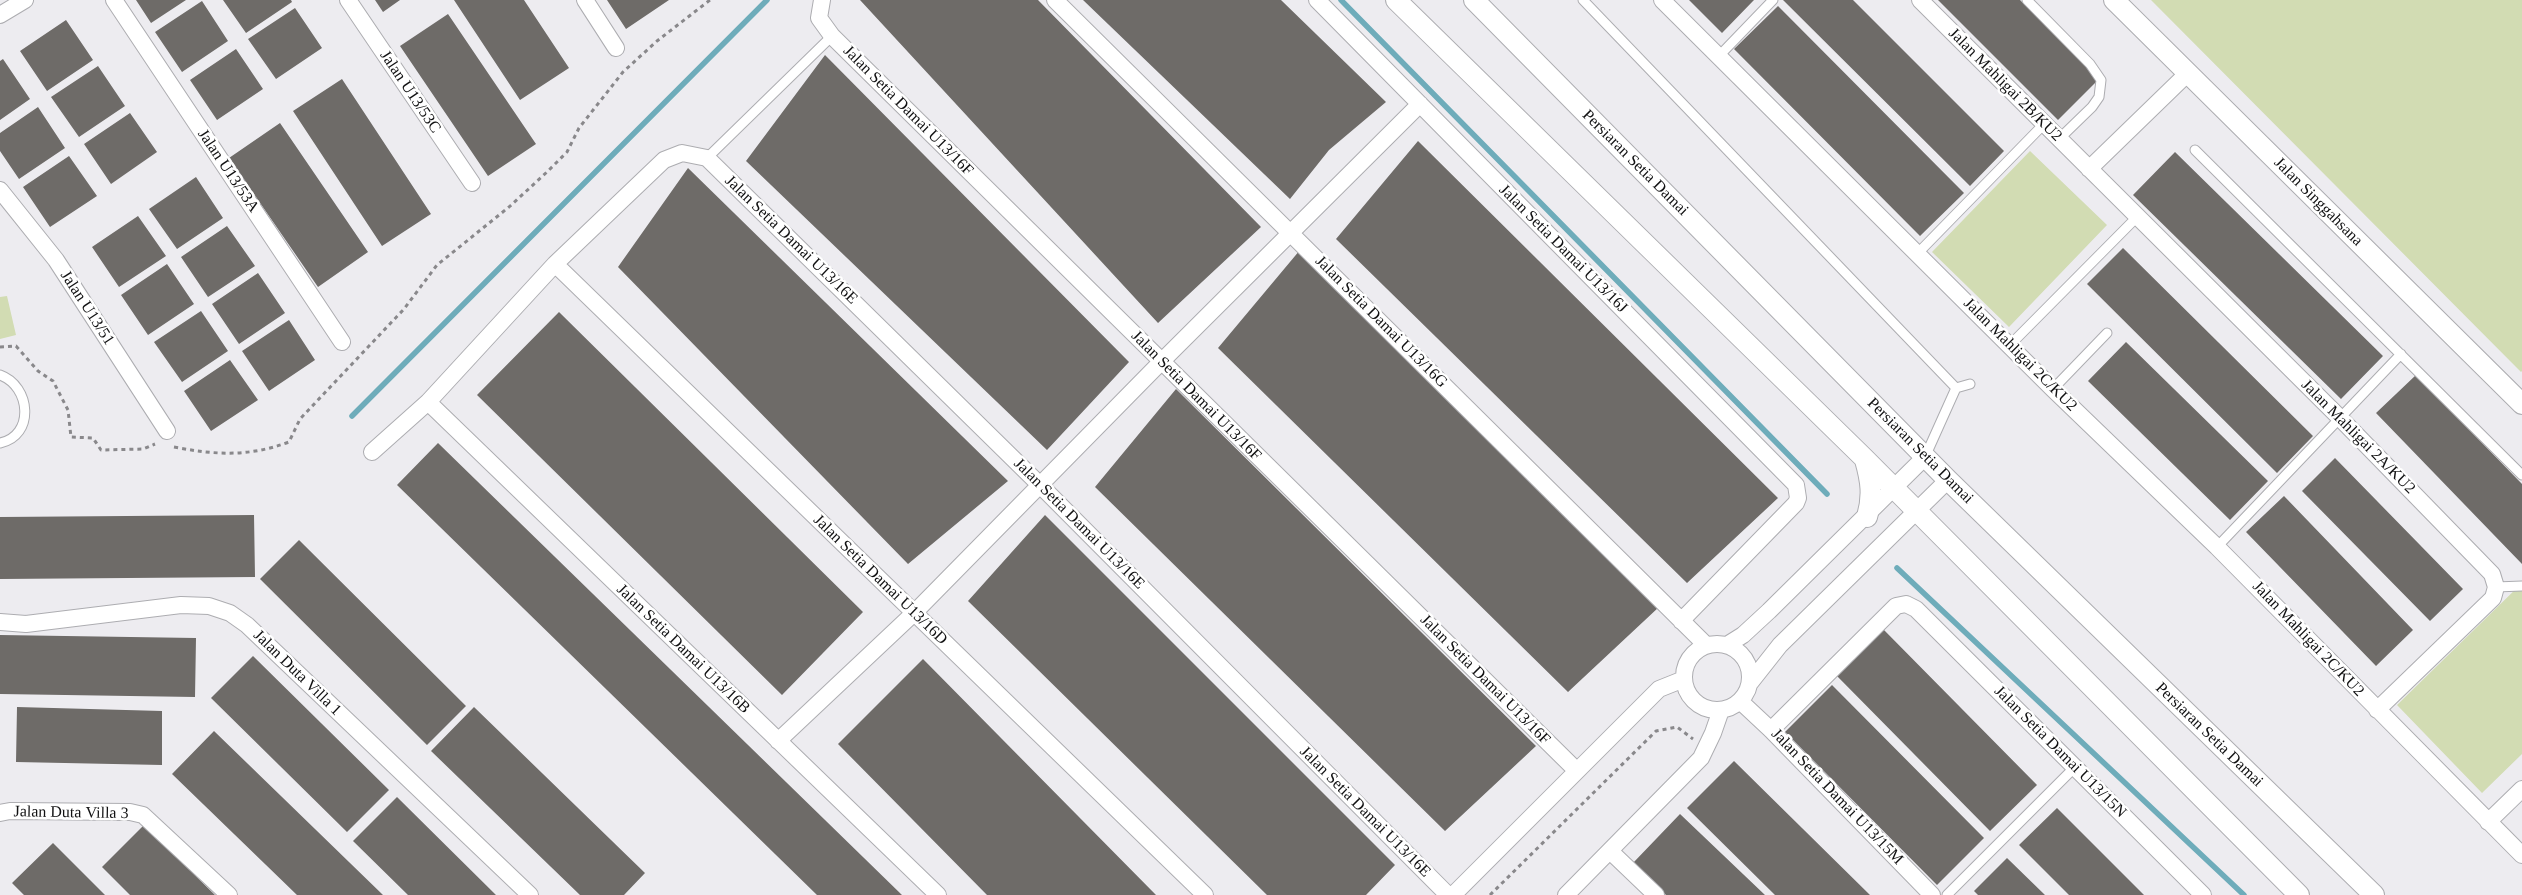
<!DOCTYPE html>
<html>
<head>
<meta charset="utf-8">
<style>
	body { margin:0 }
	canvas { display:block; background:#edecf0 }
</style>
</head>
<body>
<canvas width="2522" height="895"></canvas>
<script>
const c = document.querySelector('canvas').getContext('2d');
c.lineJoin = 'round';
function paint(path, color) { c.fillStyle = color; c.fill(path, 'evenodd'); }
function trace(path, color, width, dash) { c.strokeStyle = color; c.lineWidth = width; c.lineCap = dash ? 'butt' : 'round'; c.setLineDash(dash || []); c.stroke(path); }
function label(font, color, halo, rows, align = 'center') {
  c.font = font + ' "Times New Roman",serif'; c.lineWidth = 5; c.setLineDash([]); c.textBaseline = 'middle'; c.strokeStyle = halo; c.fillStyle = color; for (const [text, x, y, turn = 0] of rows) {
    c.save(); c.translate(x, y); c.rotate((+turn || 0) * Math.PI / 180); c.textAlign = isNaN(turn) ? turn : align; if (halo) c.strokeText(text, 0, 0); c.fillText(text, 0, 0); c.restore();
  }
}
paint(new Path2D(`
	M2151,0h371v371l-1,1z
	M2030,151l77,74 -98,102 -77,-75z
	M7,296l9,39 -16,4v-42z
	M2522,583v171l-40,39 -85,-88z`), '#d2dcb3');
trace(new Path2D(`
	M1341,0l486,494
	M352,416l415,-416
	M1897,568l347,327`), '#6eacba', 5.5);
paint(new Path2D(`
	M136,0h50l-35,23z
	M223,0h68l1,2 -46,31z
	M375,0h25l-17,12z
	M454,0h70l45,68 -49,32z
	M607,0h62l-43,29z
	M860,0h178l223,227 -103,96z
	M1083,0h198l105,102 -57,48 -39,49z
	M1689,0h65l-32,33z
	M1783,0h70l151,151 -34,35z
	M1938,0h82l79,79 -41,41z
	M202,1l26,40 -46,31 -27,-40z
	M1778,6l186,187 -44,43 -186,-187z
	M295,8l27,40 -46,31 -28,-40z
	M448,14l88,130 -48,32 -88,-130z
	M66,20l27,40 -46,31 -27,-40z
	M236,49l27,40 -46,31 -27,-40z
	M825,55l304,307 -82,88 -301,-289z
	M3,59l27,40 -30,21v-59z
	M98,66l27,40 -46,31 -28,-40z
	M342,79l89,135 -49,32 -89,-135z
	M38,107l27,41 -46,31 -19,-28v-18z
	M130,113l27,39 -46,32 -27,-40z
	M280,123l88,129 -50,35 -89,-129z
	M1418,141l360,357 -91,85 -351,-344z
	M2175,152l208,204 -42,43 -208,-204z
	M69,156l28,40 -47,31 -27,-40z
	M688,168l320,313 -100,83 -290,-297z
	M196,177l27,41 -46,31 -28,-40z
	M138,216l28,40 -47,31 -27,-40z
	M227,226l28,40 -47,31 -27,-40z
	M2123,248l190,188 -36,37 -190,-189z
	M1300,250l359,357 -91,85 -350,-344z
	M167,264l27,40 -46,31 -27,-40z
	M258,273l27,40 -46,31 -27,-40z
	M201,311l27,40 -46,31 -28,-40z
	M559,312l304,300 -81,83 -305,-300z
	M289,320l26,40 -46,31 -27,-40z
	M2126,342l142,139 -38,39 -142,-139z
	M230,360l28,40 -47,31 -27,-40z
	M2416,375l106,109v80l-146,-151z
	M1176,389l360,357 -91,85 -350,-344z
	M438,443l464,452h-85l-420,-410z
	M2335,458l128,131 -33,32 -128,-130z
	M2284,496l129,134 -37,36 -130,-134z
	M254,515l1,62 -255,2v-62z
	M1045,515l350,350 -29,30h-99l-299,-294z
	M299,540l167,166 -39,39 -167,-166z
	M1884,630l153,155 -47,46 -153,-155z
	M0,635l196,3 -1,59 -195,-3z
	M253,656l136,134 -42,42 -136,-134z
	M923,659l233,236h-169l-149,-151z
	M1832,685l152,153 -47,47 -152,-153z
	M17,707l145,4v54l-146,-3z
	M474,707l171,166 -21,22h-44l-149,-144z
	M214,731l169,164h-86l-125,-121z
	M1734,761l136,134h-95l-88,-87z
	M397,797l99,98h-88l-55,-54z
	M2057,808l87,87h-75l-50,-50z
	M1680,814l85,81h-99l-33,-32z
	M144,825l71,70h-85l-28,-28z
	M53,843l52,52h-81l-12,-12z
	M2007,858l38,37h-67l-4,-4z`), '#6e6b68');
const service = new Path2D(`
	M1583,0l373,388 -31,69
	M2027,0l63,64 11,16 -2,17 -7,10 -33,32
	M1719,56l54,-56
	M2195,150l327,325
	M707,158l125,-122
	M1918,253l126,-129
	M2010,345l127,-128
	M0,375c31,11 35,61 0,68
	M1956,388l14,-4
	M2053,389l54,-56
	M2217,547l184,-193
	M2496,587l26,-1
	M1947,895l129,-129`);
const minor = new Path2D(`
	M114,0l228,342
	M348,0l124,183
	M585,0l31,48
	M822,0l-3,18 13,18 745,735
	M1055,0l651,645
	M1317,0l479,485 2,13 -2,5 -115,118
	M1662,0l391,389 164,158 305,308
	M1920,0l419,417 153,157 4,13 -3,11 -116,112
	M0,15l25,-15
	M2089,169l99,-96
	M0,190l56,70 111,171
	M555,264l650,631
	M428,402l510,493
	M372,452l56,-50 127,-138 109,-104 18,-7 25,5 333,327 408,410
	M0,622l26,2 155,-19 28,1 21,7 17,12 283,270
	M1684 677a33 33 0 1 1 66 0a33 33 0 1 1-66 0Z
	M1727,645l16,-10 26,-24 156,-154
	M1750,683l30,-38 168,-165
	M1740,701l31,29 161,165
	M1771,730l125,-124 10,-2 10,5 287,286
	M778,741l136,-128 247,-251 259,-258
	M0,813l10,-2 120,1 13,3 86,80
	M2488,822l34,-33
	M1610,851l46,44
	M1453,895l206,-206 25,-10
	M1566,895l135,-137 12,-25 8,-23`);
const tertiary = new Path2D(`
	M1396,0l468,458 435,437
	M1474,0l474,480 426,415
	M2114,0l408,404
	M1865,460c6,21 8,36 2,57`);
trace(service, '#adadb1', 11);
trace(minor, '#adadb1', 18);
trace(tertiary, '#adadb1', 22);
trace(new Path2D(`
	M0,347l16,-1 22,25 15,10 15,29 3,27 22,1 8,12 42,-1 12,-5
	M174,447c41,8 75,10 115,-5l11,-23 104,-110 33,-44 72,-58 38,-35 20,-20 12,-24 44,-56 34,-31 53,-41
	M1490,895l166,-164 21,-4 16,12`), '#89888b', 3, [4, 4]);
trace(service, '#fff', 9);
trace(minor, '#fff', 16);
trace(tertiary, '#fff', 20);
label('16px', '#111112', '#fff', [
	["Jalan Mahligai 2B/KU2",2005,85,45],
	["Jalan U13/53C",410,92,56],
	["Jalan Setia Damai U13/16F",908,111,45],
	["Persiaran Setia Damai",1635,163,45],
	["Jalan U13/53A",228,171,56],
	["Jalan Singgahsana",2318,202,45],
	["Jalan Setia Damai U13/16E",791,240,44],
	["Jalan Setia Damai U13/16J",1563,249,45],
	["Jalan U13/51",87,308,57],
	["Jalan Setia Damai U13/16G",1381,322,45],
	["Jalan Mahligai 2C/KU2",2020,355,45],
	["Jalan Setia Damai U13/16F",1196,396,45],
	["Jalan Mahligai 2A/KU2",2358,437,45],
	["Persiaran Setia Damai",1920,451,45],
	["Jalan Setia Damai U13/16E",1079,524,45],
	["Jalan Setia Damai U13/16D",880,580,44],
	["Jalan Mahligai 2C/KU2",2308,639,46],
	["Jalan Setia Damai U13/16B",683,649,44],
	["Jalan Duta Villa 1",297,673,44],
	["Jalan Setia Damai U13/16F",1485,680,45],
	["Persiaran Setia Damai",2209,735,44],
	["Jalan Setia Damai U13/15N",2060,752,45],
	["Jalan Setia Damai U13/15M",1837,797,46],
	["Jalan Setia Damai U13/16E",1365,812,45],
	["Jalan Duta Villa 3",71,813,1]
]);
</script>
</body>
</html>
